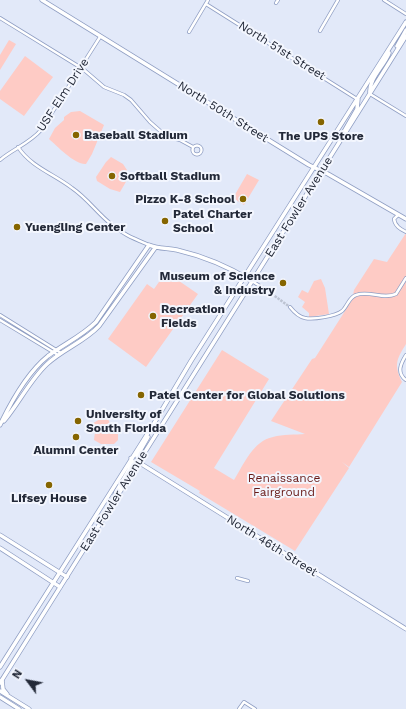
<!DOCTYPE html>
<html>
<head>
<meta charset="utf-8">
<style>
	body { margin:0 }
	#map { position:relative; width:406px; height:709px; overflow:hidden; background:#e2e9f9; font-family:"Work Sans",sans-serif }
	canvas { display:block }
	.north { position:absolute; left:8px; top:661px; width:40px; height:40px; -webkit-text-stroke:3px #f3f6fe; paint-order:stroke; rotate:302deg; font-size:11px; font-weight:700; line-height:16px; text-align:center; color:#232938 }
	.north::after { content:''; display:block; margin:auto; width:14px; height:18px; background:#232938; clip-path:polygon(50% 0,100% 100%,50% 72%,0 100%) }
</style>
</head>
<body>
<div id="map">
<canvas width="406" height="709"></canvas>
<div class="north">N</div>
</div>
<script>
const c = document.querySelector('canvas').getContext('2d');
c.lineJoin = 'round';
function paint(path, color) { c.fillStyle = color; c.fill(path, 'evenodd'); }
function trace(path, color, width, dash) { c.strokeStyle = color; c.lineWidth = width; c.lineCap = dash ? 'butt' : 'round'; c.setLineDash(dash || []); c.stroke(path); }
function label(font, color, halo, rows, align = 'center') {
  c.font = font + ' "Work Sans",sans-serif'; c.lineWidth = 4; c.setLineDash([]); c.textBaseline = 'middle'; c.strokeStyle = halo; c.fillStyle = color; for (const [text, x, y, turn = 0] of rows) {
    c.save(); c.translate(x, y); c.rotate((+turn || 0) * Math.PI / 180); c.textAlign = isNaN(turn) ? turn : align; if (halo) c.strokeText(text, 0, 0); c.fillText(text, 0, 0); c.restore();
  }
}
paint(new Path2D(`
	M9,40l7,4 -16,26v-15z
	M25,56l28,21 -29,39 -24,-17v-8z
	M80,111l24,14 -12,29 -6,10c-11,1 -29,-18 -37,-25l6,-11 9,-8v-3l7,-5z
	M111,157l12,7 4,6v10l-7,12 -10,-3 -13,-8 -1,-4 10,-15z
	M247,174l12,6 -15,25 -11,-7z
	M406,233v111c-10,16 -12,21 -4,38l-53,85 -7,-5 7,6 -54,83 -96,-58 1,-2 -49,-29 71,-112 47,29 -55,89 20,12c10,-16 19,-39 39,-43 10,-3 22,-2 32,-3l-34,-13 41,-62 3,-1 37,-58 2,-10 20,-31 13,3z
	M166,272l32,22 -52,73 -38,-28 39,-55 7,5z
	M321,279l4,9 4,26 -20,3v-4l-7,-6 3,-5 -7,-5 4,-7 6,3 6,-12z
	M100,419h8c3,6 3,10 10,13v8l-4,4h-13l-7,-4 1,-8 -4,-4 -1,-3z`), '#fecbc5');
trace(new Path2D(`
	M269,292l21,15`), '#bcc3d2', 2.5, [2.5, 1]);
const street = new Path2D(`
	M384,0l22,14
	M276,3l2,-3
	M206,4l151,95
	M0,18l83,51 21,18 20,8 7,5 19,22 16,14 14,4 13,7
	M320,31l18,-31
	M189,32l19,-32
	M370,94l36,22
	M192.5 150a4.5 4.5 0 1 1 9 0a4.5 4.5 0 1 1-9 0Z
	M18,147c13,20 36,27 54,41 15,10 25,25 39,36 11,10 24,15 38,21
	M0,160c13,-11 30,-17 41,-30l59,-93
	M398,215l-4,4c1,7 6,10 12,13
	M252,281l17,11
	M290,307c4,5 9,10 15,11 8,2 31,-2 37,-7 5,-4 7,-14 14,-16 13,-5 27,5 40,-1l10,-16
	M0,315l61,38
	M0,320l58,35
	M406,355c-5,8 -10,18 0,25
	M237,578l11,3
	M239,709l5,-7 11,7`);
const secondary = new Path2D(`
	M42,0l267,165 19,9 78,45
	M4,421c15,-18 26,-41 43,-57 16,-15 37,-22 52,-38l56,-78
	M0,425c11,-23 28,-53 48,-69 16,-12 34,-20 48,-34l53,-77c9,4 18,3 28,5 26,6 52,17 75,31
	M139,461l4,4 263,164
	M0,535l67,42
	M0,548l60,39
	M2,680l1,9 4,5
	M0,691l29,18
	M0,697l19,12`);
const primary = new Path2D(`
	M397,46l9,-16
	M370,94c-2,-15 14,-28 19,-41
	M342,135l15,-26 1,-10
	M139,461l-2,-5 11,-19
	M114,498l2,-6 17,-29 -2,-5
	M0,667l153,-242 38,-64 215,-339
	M0,683l406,-647`);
trace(street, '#8f9ec3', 4);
trace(secondary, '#8f9ec3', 5);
trace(primary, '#8f9ec3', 5);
trace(street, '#fff', 2.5);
trace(secondary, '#fff', 3.5);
trace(primary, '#fff', 3.5);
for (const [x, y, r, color] of [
	[321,122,4,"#856500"],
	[76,135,4,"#856500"],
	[112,176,4,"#856500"],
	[243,199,4,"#856500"],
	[165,221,4,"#856500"],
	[17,227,4,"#856500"],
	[283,283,4,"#856500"],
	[153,316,4,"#856500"],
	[141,395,4,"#856500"],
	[78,421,4,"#856500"],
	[76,437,4,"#856500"],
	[49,485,4,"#856500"]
]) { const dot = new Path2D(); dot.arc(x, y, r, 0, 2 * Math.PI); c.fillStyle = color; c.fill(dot); trace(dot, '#f3f6fe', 1.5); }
label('12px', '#232938', '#f3f6fe', [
	["North 51st Street",282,51,32],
	["USF Elm Drive",63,95,-57],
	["North 50th Street",223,112,32],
	["East Fowler Avenue",299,207,-58],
	["East Fowler Avenue",114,501,-58],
	["North 46th Street",272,546,32]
]);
label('bold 12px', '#232938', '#f3f6fe', [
	["Baseball Stadium",84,135],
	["The UPS Store",321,136,"center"],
	["Softball Stadium",120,176],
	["Pizzo K-8 School",235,199,"right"],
	["Patel Charter",173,214],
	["School",173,228],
	["Yuengling Center",25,227],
	["Museum of Science",275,276,"right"],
	["& Industry",275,290,"right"],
	["Recreation",161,309],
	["Fields",161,323],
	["Patel Center for Global Solutions",149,395],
	["University of",86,414],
	["South Florida",86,428],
	["Alumni Center",76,450,"center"],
	["Lifsey House",49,498,"center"]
], 'left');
label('12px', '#681a17', '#f3f6fe', [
	["Renaissance",284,478],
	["Fairground",284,492]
]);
</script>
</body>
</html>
